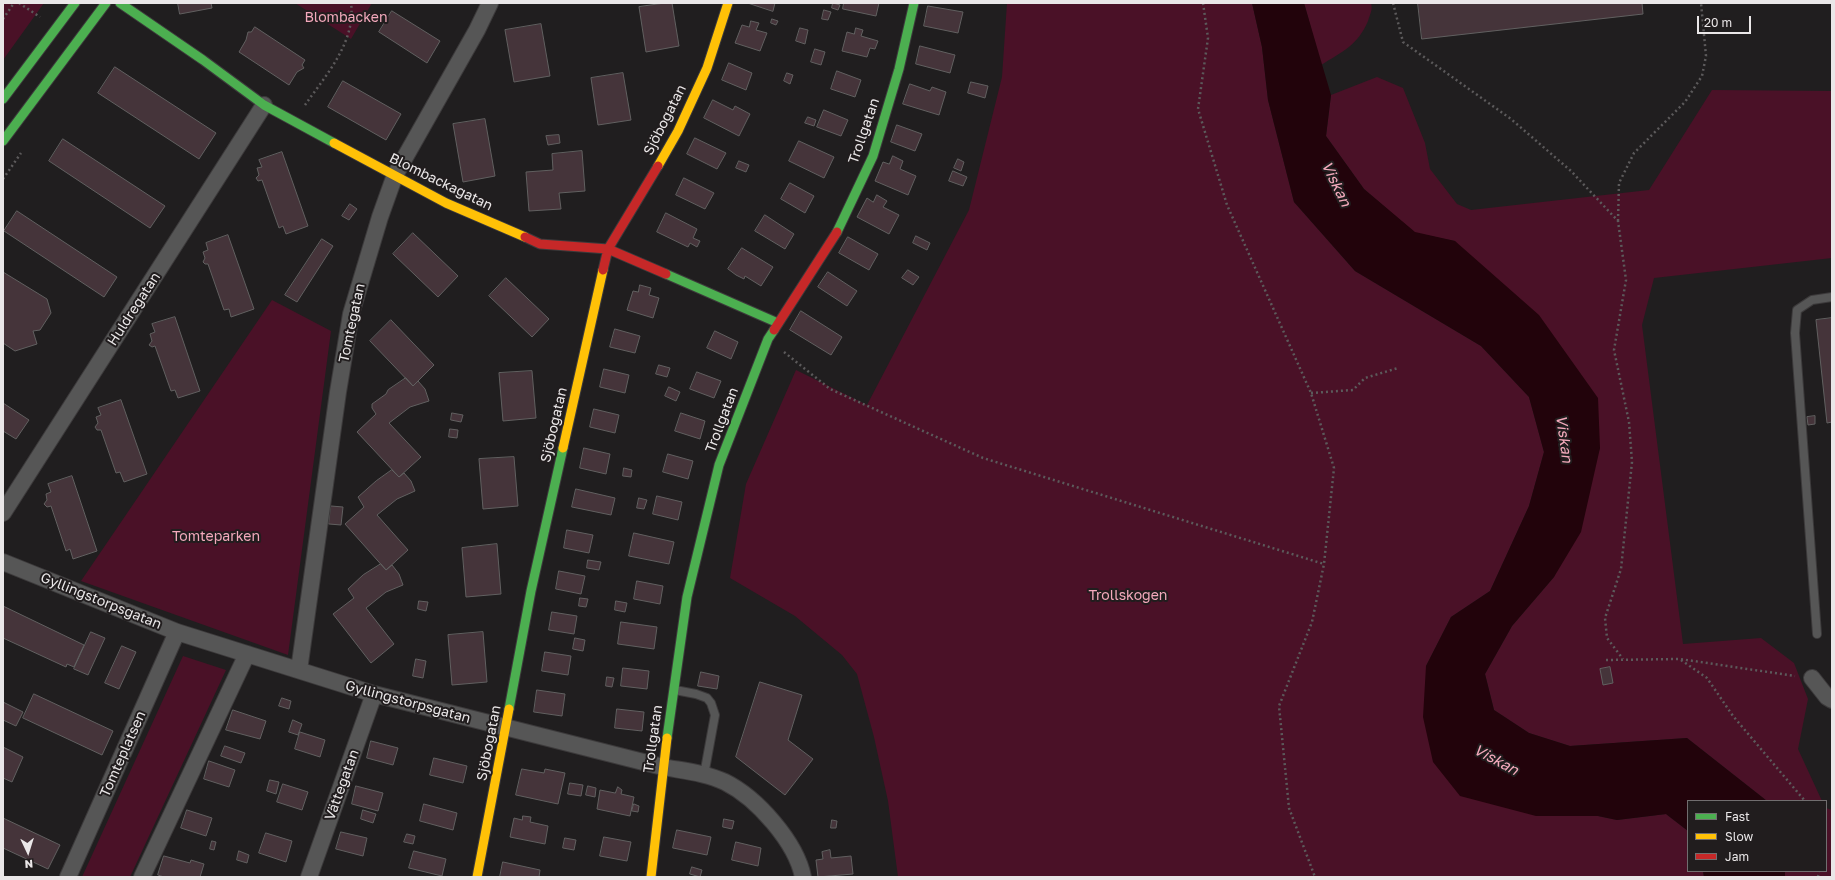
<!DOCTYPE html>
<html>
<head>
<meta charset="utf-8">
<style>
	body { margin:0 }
	#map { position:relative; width:1835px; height:880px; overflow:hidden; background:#201e1f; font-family:"Golos Text",sans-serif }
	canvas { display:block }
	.frame { position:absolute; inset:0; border:4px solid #eae7e8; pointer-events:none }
	.legend { position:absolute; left:1687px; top:800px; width:140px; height:72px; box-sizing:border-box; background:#211d1e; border:1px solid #716e6f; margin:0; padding:5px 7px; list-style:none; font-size:12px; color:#eae7e8 }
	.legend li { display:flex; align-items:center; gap:8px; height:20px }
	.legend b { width:20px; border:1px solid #716e6f }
	.north { position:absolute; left:8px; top:832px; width:40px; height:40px; -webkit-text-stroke:3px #211d1e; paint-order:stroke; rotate:176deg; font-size:11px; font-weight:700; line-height:16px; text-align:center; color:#eae7e8 }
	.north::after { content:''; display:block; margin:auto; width:14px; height:18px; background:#eae7e8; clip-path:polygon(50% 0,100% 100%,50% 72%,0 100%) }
	.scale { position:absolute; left:1697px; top:16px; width:54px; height:18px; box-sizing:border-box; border:2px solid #eae7e8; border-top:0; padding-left:5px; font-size:12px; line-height:14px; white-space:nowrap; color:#eae7e8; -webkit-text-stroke:3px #211d1e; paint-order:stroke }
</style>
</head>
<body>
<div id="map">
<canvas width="1835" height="880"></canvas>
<div class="frame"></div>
<ul class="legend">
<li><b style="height:5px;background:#4caf50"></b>Fast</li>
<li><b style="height:5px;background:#ffc107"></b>Slow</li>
<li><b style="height:5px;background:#c62828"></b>Jam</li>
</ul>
<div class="north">N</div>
<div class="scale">20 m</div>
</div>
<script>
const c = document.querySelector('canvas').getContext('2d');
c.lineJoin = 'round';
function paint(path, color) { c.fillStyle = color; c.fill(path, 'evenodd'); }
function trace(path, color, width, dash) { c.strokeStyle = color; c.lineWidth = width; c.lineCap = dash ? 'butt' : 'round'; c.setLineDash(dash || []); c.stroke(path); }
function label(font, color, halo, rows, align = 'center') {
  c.font = font + ' "Golos Text",sans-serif'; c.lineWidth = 4; c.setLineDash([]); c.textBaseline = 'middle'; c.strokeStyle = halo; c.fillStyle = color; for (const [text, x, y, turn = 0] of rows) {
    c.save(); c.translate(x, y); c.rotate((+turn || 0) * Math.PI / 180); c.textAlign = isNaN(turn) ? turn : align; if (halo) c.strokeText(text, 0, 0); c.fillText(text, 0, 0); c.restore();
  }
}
paint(new Path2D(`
	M3,3h41l-41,57z
	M295,3h77l-21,36z
	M1007,3h245l10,44 6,53 26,102 61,69 126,75 48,51 15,55 -15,54 -39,85 -39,26 -25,49 172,150 19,4 49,-6 22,17v40h15l1,6h-806l-10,-76 -14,-64 -17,-63 -15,-19 -47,-39 -65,-38 16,-94 50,-114 71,35 102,-195 33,-133z
	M1304,3h67c2,7 -1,11 -3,18 -10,24 -26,31 -47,44z
	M1377,77l26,11 22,55 5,26 27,35 14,6 178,-20 63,-100 120,1v167l-178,20 -12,47 41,319 78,-6 33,25 14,36 -10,50 24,52h-55l-80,-63 -117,8 -41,-13 -35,-23 -9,-36 27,-48 42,-49 46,-129 -145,-207 -40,-8 -51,-44 -38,-53 5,-41z
	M272,300l59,31 -43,324 -207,-74z
	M183,656l43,14 -96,207h-48z
	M1826,808l6,2v67h-47v-6h41z`), '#4a1127');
paint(new Path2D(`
	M1252,3h52l27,92 -5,41 38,53 51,43 40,9 84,74 59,83 2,50 -19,84 -27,45 -42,49 -27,48 9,36 35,23 41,13 117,-8 80,63h-79v30l-22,-17 -49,6 -19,-4h-62l-76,-20 -27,-34 -10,-45 3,-51 25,-49 39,-26 39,-85 15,-54 -15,-55 -48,-51 -126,-75 -61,-69 -26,-102 -6,-53z
	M1703,871h82v6h-81z`), '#22030b');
const building = new Path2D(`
	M178,3h33l1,5 -32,6z
	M665,3h7l7,43 -33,6 -7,-45z
	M748,3h27l-2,8z
	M833,3l7,2 -2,5 -6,-2z
	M844,3h35l-3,13 -33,-7z
	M1418,3h224l1,11 -221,25z
	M928,6l35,6 -5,21 -34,-7z
	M824,10l7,2 -3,8 -6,-1z
	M392,11l48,30 -13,22 -48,-31z
	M772,19l6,2 -2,4 -5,-2z
	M751,21l8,2 -3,7 11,3 -7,18 -25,-8 7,-18 7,2z
	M541,24l9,52 -36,6 -9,-52z
	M255,27l50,33 -3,5 2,3 -7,4 -8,13 -50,-33 7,-12 2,-8h3z
	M800,28l8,2 -3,14 -9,-3z
	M856,28l7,2 -2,6 17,5 -3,8 -5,-1 -3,9 -25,-6 5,-19 7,2z
	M920,46l35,9 -5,18 -34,-9z
	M815,49l10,3 -4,13 -10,-3z
	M729,63l23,10 -6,17 -24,-10z
	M115,67l101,66 -17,26 -101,-66z
	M837,71l24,9 -6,17 -24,-8z
	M623,73l8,47 -33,5 -7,-47z
	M787,73l6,2 -3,9 -6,-3z
	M343,81l58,33 -15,26 -58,-33z
	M971,82l17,4 -3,12 -17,-5z
	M910,84l20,7 2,-4 14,5 -7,23 -36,-11z
	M713,100l20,10 2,-4 15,8 -11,22 -35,-18z
	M824,110l24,10 -7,16 -24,-9z
	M808,117l8,3 -2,6 -9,-3z
	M485,119l10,57 -32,6 -10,-58z
	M897,125l25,9 -7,17 -24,-9z
	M559,135l1,8 -12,2 -2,-9z
	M695,138l31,15 -9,16 -30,-15z
	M63,139l102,67 -15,22 -101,-67z
	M799,141l35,16 -10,21 -35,-17z
	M582,151l3,40 -26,2 2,16 -32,2 -3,-39 27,-2 -1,-16z
	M282,152l26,74 -22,8 -3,-8 -4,2 -17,-48 -4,1 -2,-3 3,-3 -2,-7 5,-1 -3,-7z
	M893,156l10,5 -3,8 16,7 -8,19 -33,-14 8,-19 6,2z
	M958,159l6,3 -3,9 -7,-3z
	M739,161l10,4 -3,7 -10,-4z
	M953,171l14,6 -4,9 -14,-5z
	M684,178l30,15 -9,16 -29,-14z
	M790,183l24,13 -9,17 -24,-14z
	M877,195l10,6 -4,6 16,8 -10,19 -32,-17 10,-19 6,4z
	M350,204l7,5 -8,11 -7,-4z
	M17,211l100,66 -13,20 -100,-66z
	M666,213l31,16 -4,9 7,3 -3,6 -7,-4 -2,4 -31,-15z
	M765,215l29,19 -9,15 -30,-18z
	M413,233l45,43 -20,21 -45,-43z
	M228,235l26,74 -23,8 -2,-8 -5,1 -16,-46h-3l-2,-2 2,-4 -2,-6 5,-2 -2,-7z
	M916,236l14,7 -3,7 -14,-7z
	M848,237l30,17 -9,16 -30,-17z
	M322,239l11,7 -36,56 -12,-7z
	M742,248l31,19 -12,19 -16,-10 -1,3 -8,-4 -8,-6z
	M908,270l11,7 -6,8 -11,-7z
	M3,272l44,27 4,14 -11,17 -7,1 4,13 -22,7 -12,-8z
	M828,272l29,19 -10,15 -29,-19z
	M506,278l43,41 -17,18 -43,-41z
	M640,285l11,3 -2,7 10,3 -6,20 -26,-8 6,-19 5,1z
	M801,311l41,26 -11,18 -41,-25z
	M175,317l25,74 -22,7 -3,-8 -4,1 -16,-45 -3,1 -3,-2 3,-4 -2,-7 5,-2 -3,-8z
	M1832,318v104l-5,1 -11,-103z
	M391,320l43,45 -21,21 -43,-45z
	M615,329l25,7 -5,17 -25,-6z
	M715,331l23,11 -7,17 -24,-11z
	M659,365l11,3 -3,9 -11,-3z
	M604,369l25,6 -4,18 -25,-6z
	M532,371l4,47 -33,3 -4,-48z
	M697,372l24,9 -7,17 -24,-9z
	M406,378l7,8 5,-5 7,8 4,12 -19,6 -21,16 32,34 -22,20 -42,-45 19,-18 -4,-6v-4l14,-10 2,-4z
	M669,387l11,5 -4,9 -11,-5z
	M121,400l26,74 -23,8 -4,-10 -4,1 -15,-43h-4l-2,-3 3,-4 -2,-6 5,-2 -3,-7z
	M3,403l26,17 -13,19 -13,-8z
	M594,409l25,6 -4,18 -25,-6z
	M452,413l11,2 -2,7 -10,-2z
	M681,413l24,8 -5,18 -25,-8z
	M1815,416v8l-7,1 -1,-8z
	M450,429l8,1 -1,8 -8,-1z
	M584,448l26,6 -4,20 -26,-6z
	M668,454l25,7 -5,18 -25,-7z
	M514,457l4,49 -35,3 -4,-50z
	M624,468l8,2 -1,7 -8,-1z
	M392,470l7,7 5,-4 7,8 4,10 -18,8 -20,16 31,35 -22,20 -41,-46 19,-17 -6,-10 18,-16z
	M72,476l25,75 -24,8 -3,-10 -4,2 -15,-45 -4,1 -3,-3 3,-4 -1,-6 5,-2 -3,-8z
	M576,489l39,9 -4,17 -39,-8z
	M657,496l25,6 -4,18 -25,-6z
	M639,498l8,2 -3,9 -7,-1z
	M331,506l12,1 -2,18 -12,-1z
	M567,530l26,5 -4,18 -25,-5z
	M634,533l40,9 -5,22 -40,-8z
	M497,544l4,50 -35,3 -4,-49z
	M588,560l13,2 -2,8 -12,-2z
	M381,564l5,6 6,-5 7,9 4,11 -17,7 -20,16 28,36 -23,19 -38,-49 21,-16 -6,-9 15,-14z
	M559,571l26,5 -4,18 -25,-5z
	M637,581l26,5 -3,18 -26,-5z
	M580,598l8,1 -2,8 -7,-1z
	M419,601l9,1 -2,9 -8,-2z
	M616,601l11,2 -2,9 -10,-2z
	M3,606l81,39 -10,22 -7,-3 -1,3 -63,-29z
	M552,612l25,4 -3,18 -25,-4z
	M621,622l36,5 -3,22 -36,-5z
	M91,632l14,6 -17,37 -14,-6z
	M483,632l4,50 -35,3 -4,-50z
	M575,638l10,2 -2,11 -10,-2z
	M122,646l14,6 -17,37 -14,-6z
	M545,652l26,4 -3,19 -26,-4z
	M416,659l10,2 -3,17 -10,-2z
	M1610,667l3,16 -10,2 -3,-16z
	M623,668l26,3 -2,18 -26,-3z
	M701,672l18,4 -2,13 -19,-3z
	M607,677l7,1 -2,9 -6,-1z
	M760,682l42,13 -14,45 25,19 -28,36 -49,-38z
	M537,690l28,4 -3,22 -28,-4z
	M34,694l79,37 -11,24 -79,-37z
	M282,698l9,3 -2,8 -10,-3z
	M3,702l20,10 -7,14 -13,-6z
	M617,709l27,3 -2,19 -27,-3z
	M233,710l33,11 -6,18 -34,-9z
	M293,720l9,4 -4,11 -9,-3z
	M300,732l25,8 -5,17 -25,-8z
	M371,741l27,7 -5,17 -26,-7z
	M225,746l20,7 -4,10 -20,-7z
	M3,747l20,10 -11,25 -9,-4z
	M434,758l33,8 -4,17 -33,-8z
	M209,761l26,9 -6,17 -25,-8z
	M522,769l22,4 1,-4 20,4 -7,31 -42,-9z
	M270,780l9,2 -3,12 -9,-3z
	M570,783l13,2 -2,11 -13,-2z
	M283,784l25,8 -6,18 -25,-8z
	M356,786l27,7 -5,18 -26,-7z
	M588,786l8,2 -1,9 -9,-2z
	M618,787l4,3 -1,4 13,3 -4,19 -33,-7 3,-19 15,3z
	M424,804l33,9 -4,17 -33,-9z
	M634,804l5,2 -1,6 -6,-1z
	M187,810l25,8 -6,18 -25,-8z
	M363,810l13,4 -3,9 -12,-4z
	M523,816l8,1 -1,5 18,4 -3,18 -35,-7 4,-19 8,2z
	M3,818l57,27 -12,24 -45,-21z
	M724,819l10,2 -2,8 -9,-2z
	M832,820l5,1 -1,7h-5z
	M677,830l34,7 -4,18 -34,-7z
	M341,832l26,6 -4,18 -27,-7z
	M266,833l26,8 -6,21 -27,-9z
	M407,834l8,2 -2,8 -9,-2z
	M604,837l27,5 -4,19 -27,-5z
	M565,838l11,2 -2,10 -11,-2z
	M212,841l4,1 -2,8 -4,-1z
	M736,842l25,6 -3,18 -26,-6z
	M830,850l1,8 20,-2 2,18 -35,3 -2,-17 7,-1 -1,-7z
	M239,851l10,4 -2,8 -10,-3z
	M414,851l32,8 -4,17 -33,-8z
	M164,856l26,7 1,-3 13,4 -4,13h-36l-6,-2z
	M503,862l37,8 -1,7h-39z
	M692,867l10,3 -2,7 -10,-3z`);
paint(building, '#45343a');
trace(building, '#616060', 1);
const lane = new Path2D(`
	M1817,634l-22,-301 2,-23 15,-10 20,-3
	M675,690l21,4 11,4 4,5 4,12 -11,60`);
const street = new Path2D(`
	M3,513l261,-408
	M3,562l174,70 197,62 289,73c21,4 43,6 62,15 32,16 71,60 78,95
	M299,670l39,-278 13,-78 29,-97 15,-42 82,-145 13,-27
	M1812,678l15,19 5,3
	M68,877l109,-245
	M142,877l105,-223
	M309,877l65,-183`);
const fast = new Path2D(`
	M120,3l83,57 61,45 70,38
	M3,99l72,-96
	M3,141l103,-138
	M837,232l36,-76 26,-87 15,-66
	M666,274l112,49
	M509,709l22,-118 32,-143
	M667,738l20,-141 32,-132 49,-126 6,-9`);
const slow = new Path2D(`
	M334,143l112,60 79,34
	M658,166l20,-35 29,-63 21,-65
	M563,448l40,-178
	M477,877l32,-168
	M651,877l16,-139`);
const jam = new Path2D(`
	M525,237l15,7 68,5 58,25
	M603,270l5,-21 50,-83
	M774,330l63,-98`);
trace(lane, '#3c3a3b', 10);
trace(street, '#3c3a3b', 18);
trace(fast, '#3c3a3b', 11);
trace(slow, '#3c3a3b', 11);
trace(jam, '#3c3a3b', 11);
trace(new Path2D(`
	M19,3l21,14
	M1203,3l5,35 -10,71 29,96 84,188 23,75 -10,96 -12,58 -33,84 10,102 26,69
	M1393,3l10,39 108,77 60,52 47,50 8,59 -12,70 15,72 3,40 -11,107 -16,49 2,20 16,21
	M3,19l11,-16
	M305,105c21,-30 51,-63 46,-102
	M3,179l18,-26
	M1618,221l1,-38 15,-30 51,-51 17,-26 4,-20 -5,-53
	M784,352l46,37 153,69 341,106
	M1311,393l42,-3 12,-12 33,-10
	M1606,660l74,-1 115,17
	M1681,660l26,18 26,38 72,85
	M1818,877l1,-6`), '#5c5a5b', 2.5, [2, 3]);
trace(lane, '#565656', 8);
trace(street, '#565656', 16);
trace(fast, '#4caf50', 9);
trace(slow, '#ffc107', 9);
trace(jam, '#c62828', 9);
label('14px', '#f3a9bc', '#211d1e', [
	["Blombacken",346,18],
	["Tomteparken",216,537],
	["Trollskogen",1128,596]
]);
label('14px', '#eae7e8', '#211d1e', [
	["Sjöbogatan",665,120,-63],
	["Trollgatan",864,131,-71],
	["Blombackagatan",441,182,26],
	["Huldregatan",134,309,-57],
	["Tomtegatan",352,323,-78],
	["Trollgatan",722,420,-69],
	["Sjöbogatan",554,425,-77],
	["Gyllingstorpsgatan",101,601,22],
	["Gyllingstorpsgatan",408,702,15],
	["Trollgatan",653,739,-82],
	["Sjöbogatan",489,743,-79],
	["Tomteplatsen",123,754,-66],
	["Vättegatan",342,785,-70]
]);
label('italic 15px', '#f4aabc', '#211d1e', [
	["Viskan",1336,184,64],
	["Viskan",1564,439,82],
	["Viskan",1496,760,28]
]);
</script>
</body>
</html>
